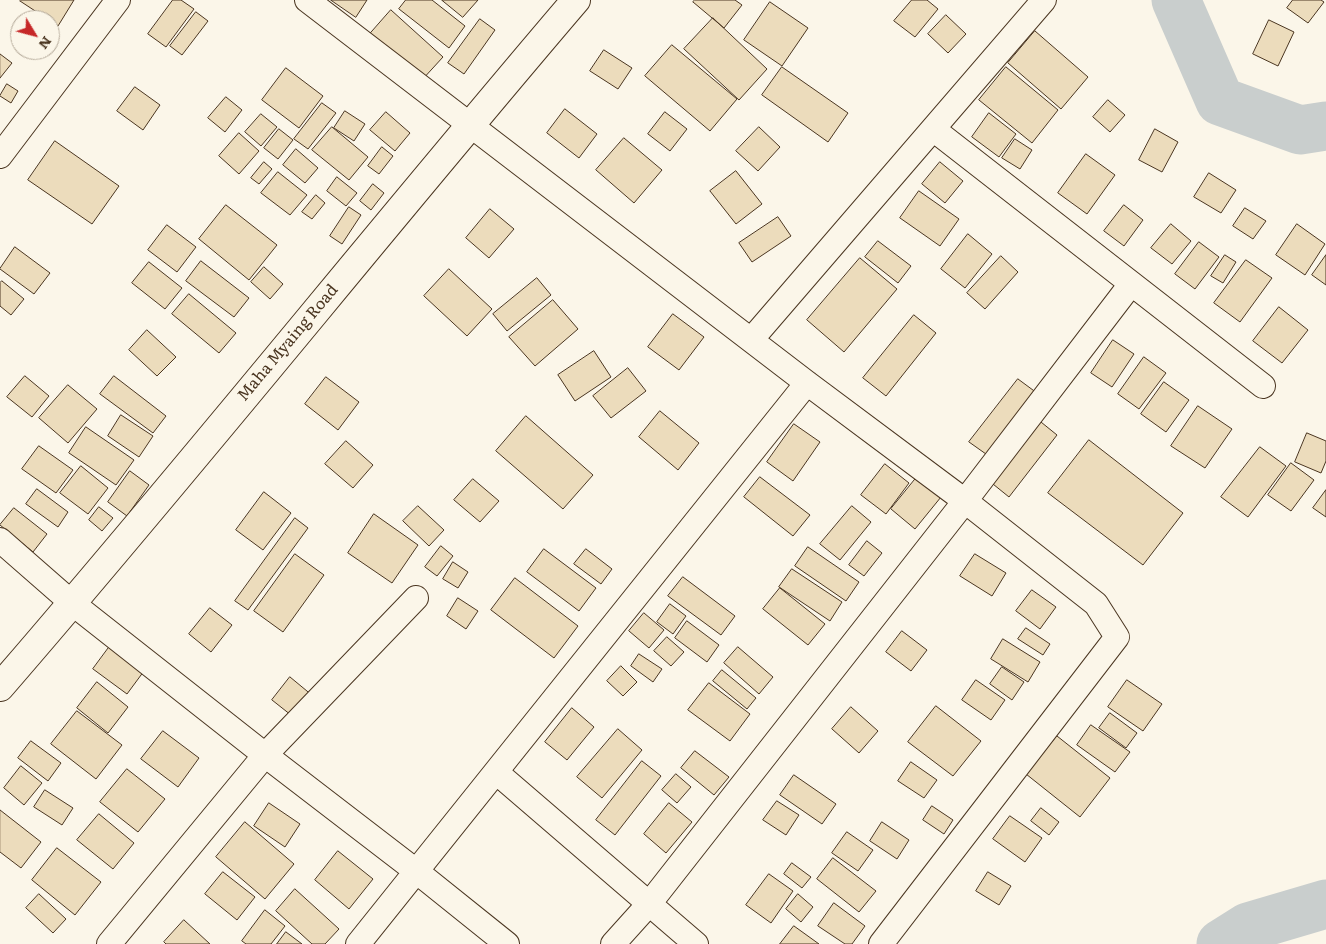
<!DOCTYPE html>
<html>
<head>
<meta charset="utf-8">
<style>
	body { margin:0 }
	#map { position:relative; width:1326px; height:944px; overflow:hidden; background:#fbf6e9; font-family:Literata,serif }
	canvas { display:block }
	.north { position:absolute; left:10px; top:10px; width:50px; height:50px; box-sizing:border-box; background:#fbf6e9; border:1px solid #b4a999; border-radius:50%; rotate:127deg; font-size:14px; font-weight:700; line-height:20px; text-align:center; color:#4a3520 }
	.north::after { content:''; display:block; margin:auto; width:18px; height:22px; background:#c62828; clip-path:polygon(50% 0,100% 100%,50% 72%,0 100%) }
</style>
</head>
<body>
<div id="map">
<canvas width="1326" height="944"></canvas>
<div class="north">N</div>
</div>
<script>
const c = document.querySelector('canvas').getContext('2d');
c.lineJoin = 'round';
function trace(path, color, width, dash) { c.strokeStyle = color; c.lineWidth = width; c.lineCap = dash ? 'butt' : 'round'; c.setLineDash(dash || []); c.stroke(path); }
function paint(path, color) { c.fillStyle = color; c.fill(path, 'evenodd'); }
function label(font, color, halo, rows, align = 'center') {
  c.font = font + ' Literata,serif'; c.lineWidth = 4; c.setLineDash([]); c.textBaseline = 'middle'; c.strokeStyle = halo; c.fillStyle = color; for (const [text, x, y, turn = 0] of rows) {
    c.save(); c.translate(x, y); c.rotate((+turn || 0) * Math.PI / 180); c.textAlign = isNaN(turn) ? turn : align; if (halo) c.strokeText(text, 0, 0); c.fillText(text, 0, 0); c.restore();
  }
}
trace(new Path2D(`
	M1176,0l44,101 80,29 26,-4
	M1221,944l27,-17 78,-23`), '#c9cecd', 49);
const building = new Path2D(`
	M21,0h53l-16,26 -38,-25z
	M173,0h8l13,9 -28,38 -18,-13z
	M331,0h36l-11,17z
	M406,0h26l33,26 -16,22 -50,-39z
	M442,0h36l-15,17z
	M695,0h40l7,5 -18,23 -31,-26z
	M912,0h15l11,9 -23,28 -21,-16z
	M1293,0h28l3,2 -16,21 -21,-15z
	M770,2l38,26 -26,38 -38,-26z
	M391,10l52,47 -22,24 -52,-46z
	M196,12l12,9 -26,34 -12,-9z
	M946,15l20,19 -18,19 -20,-19z
	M713,18l54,51 -28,31 -55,-51z
	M480,19l15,11 -31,44 -16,-11z
	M1269,20l25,12 -16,34 -25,-12z
	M1035,31l53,46 -27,32 -53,-46z
	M672,45l65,54 -27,32 -65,-55z
	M604,50l28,18 -14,21 -28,-18z
	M0,54l12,9 -12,15z
	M782,67l66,46 -20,29 -66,-47z
	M1006,67l52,43 -26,33 -53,-43z
	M286,68l37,28 -24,32 -37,-28z
	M7,84l11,7 -7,12 -11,-7z
	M135,87l25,18 -17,25 -26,-19z
	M226,97l16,13 -17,22 -17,-14z
	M1108,100l17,15 -15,17 -17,-15z
	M322,103l14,10 -28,36 -14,-10z
	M565,109l32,25 -18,24 -32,-25z
	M345,111l20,13 -11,17 -20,-13z
	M386,112l24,21 -15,18 -25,-21z
	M665,112l22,17 -17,22 -22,-17z
	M989,113l27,21 -17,23 -27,-20z
	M261,114l16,13 -16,19 -16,-14z
	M332,127l36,30 -19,23 -37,-30z
	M759,127l21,20 -22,24 -22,-20z
	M279,129l14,11 -15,19 -14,-11z
	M1155,129l23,13 -16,30 -23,-12z
	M239,133l20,18 -20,23 -20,-18z
	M624,138l38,32 -28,33 -38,-33z
	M1015,139l17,11 -12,19 -18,-11z
	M55,141l64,45 -27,38 -64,-44z
	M382,147l11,9 -14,18 -11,-8z
	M296,149l22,19 -13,15 -22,-18z
	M1086,154l29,21 -28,39 -29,-21z
	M264,162l8,7 -13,15 -8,-6z
	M940,162l23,19 -18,22 -23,-19z
	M736,171l26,33 -26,20 -26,-33z
	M278,172l29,23 -17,20 -29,-22z
	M1209,173l27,17 -15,23 -27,-16z
	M337,177l20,16 -11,13 -19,-15z
	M373,184l11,9 -13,17 -11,-9z
	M919,191l40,28 -19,27 -40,-28z
	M316,195l9,8 -13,16 -10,-7z
	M226,205l51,40 -28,35 -50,-41z
	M1124,205l19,15 -19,26 -20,-15z
	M349,207l12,8 -19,29 -12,-8z
	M1245,208l21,13 -13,18 -20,-13z
	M490,209l24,20 -25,29 -23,-20z
	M778,217l13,19 -39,26 -13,-19z
	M1171,224l20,17 -19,23 -21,-16z
	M1297,224l28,20 -20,31 -29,-20z
	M167,225l29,22 -19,25 -29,-22z
	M968,234l24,20 -27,34 -24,-19z
	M878,241l33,25 -13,17 -33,-26z
	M1199,242l20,15 -24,32 -20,-15z
	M15,247l35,26 -16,21 -34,-25z
	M1225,255l11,7 -13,21 -12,-7z
	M1326,255v30l-14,-10z
	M1001,256l17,16 -33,37 -18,-16z
	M860,258l37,31 -53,63 -37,-32z
	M1246,260l26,18 -32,44 -26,-19z
	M201,261l48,37 -15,19 -48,-36z
	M149,262l33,26 -17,21 -33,-26z
	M264,267l19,17 -13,15 -19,-17z
	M449,269l43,40 -25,27 -43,-40z
	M537,278l14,17 -44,36 -14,-17z
	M2,281l22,18 -13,16 -11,-9v-23z
	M189,294l47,39 -17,20 -47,-39z
	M553,300l25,29 -43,37 -26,-29z
	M1279,307l29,23 -26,33 -29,-22z
	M673,314l31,23 -25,33 -31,-23z
	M914,315l22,18 -50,63 -23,-18z
	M147,330l29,27 -19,19 -28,-26z
	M1113,340l21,14 -22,33 -21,-14z
	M594,351l17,26 -36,24 -17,-26z
	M1144,357l22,16 -27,36 -21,-15z
	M628,368l18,23 -35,27 -18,-22z
	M25,376l24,20 -17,21 -25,-20z
	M114,376l52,40 -13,17 -53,-39z
	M326,377l33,25 -21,28 -33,-26z
	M1018,379l23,17 -48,63 -24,-17z
	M1164,382l25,18 -23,32 -25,-18z
	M68,385l29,24 -29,34 -29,-25z
	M1198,406l34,23 -27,39 -34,-22z
	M660,411l39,32 -21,27 -39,-33z
	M121,415l32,21 -14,21 -31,-21z
	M526,416l67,59 -30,34 -67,-58z
	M1036,418l21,17 -48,62 -21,-17z
	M794,424l26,18 -27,39 -26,-19z
	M86,427l48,33 -18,25 -47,-32z
	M1307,433l19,8v20l-5,12 -26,-11z
	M1089,440l94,73 -40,52 -95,-72z
	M346,441l27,24 -20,23 -28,-24z
	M39,446l34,24 -17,23 -34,-24z
	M1260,447l26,19 -38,51 -27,-20z
	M1291,463l23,17 -23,31 -23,-16z
	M885,464l24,19 -23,31 -25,-19z
	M81,466l27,22 -20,26 -28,-21z
	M130,471l19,14 -22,31 -19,-14z
	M760,477l50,38 -17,21 -49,-39z
	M917,477l24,20 -26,32 -24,-20z
	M473,479l26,22 -19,21 -26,-22z
	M37,489l31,23 -10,15 -32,-23z
	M1326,490v27l-13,-9z
	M264,492l27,21 -28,37 -27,-20z
	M418,506l26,24 -15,16 -26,-25z
	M852,506l19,16 -31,38 -20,-16z
	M99,507l14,11 -11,13 -13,-11z
	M14,508l33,26 -14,18 -33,-27z
	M374,514l44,31 -26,38 -44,-30z
	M295,518l13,10 -60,82 -13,-9z
	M867,541l15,12 -18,23 -15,-11z
	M441,546l12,10 -16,20 -12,-9z
	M808,547l51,35 -13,19 -51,-35z
	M544,549l52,39 -17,23 -52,-39z
	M586,549l26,20 -11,15 -27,-20z
	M295,554l29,21 -41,57 -29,-21z
	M975,554l31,19 -14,23 -32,-20z
	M453,562l15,10 -10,16 -15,-9z
	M792,569l50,33 -12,19 -51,-34z
	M683,577l52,39 -14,19 -53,-39z
	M515,578l63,48 -24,32 -63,-48z
	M780,588l45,36 -17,21 -45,-36z
	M1032,590l24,17 -16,22 -24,-18z
	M458,598l20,13 -12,18 -19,-13z
	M670,604l16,12 -13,18 -16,-12z
	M210,608l22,17 -21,27 -22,-18z
	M644,613l20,17 -15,18 -20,-17z
	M687,621l32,24 -12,17 -32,-24z
	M1026,628l24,16 -7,11 -25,-16z
	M902,631l25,19 -16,21 -25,-19z
	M667,637l17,15 -13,14 -17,-15z
	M1003,639l37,23 -12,20 -37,-23z
	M110,646l34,25 -17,23 -34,-25z
	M738,647l35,30 -14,17 -35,-31z
	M639,654l23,15 -9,13 -22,-16z
	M621,666l16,16 -14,14 -16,-15z
	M1002,667l22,15 -12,18 -22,-16z
	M722,670l34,28 -9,11 -34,-28z
	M290,677l23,19 -17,23 -24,-19z
	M976,680l29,20 -14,20 -29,-20z
	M1127,680l35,24 -19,27 -35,-24z
	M97,682l31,25 -20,26 -31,-25z
	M709,683l41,31 -20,27 -42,-31z
	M936,706l45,35 -28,35 -45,-34z
	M851,707l27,24 -19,22 -27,-24z
	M572,708l22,19 -27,33 -22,-18z
	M77,711l45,34 -26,34 -45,-35z
	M1110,713l27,20 -11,15 -27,-20z
	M1091,725l39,27 -15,20 -38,-27z
	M618,729l24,21 -40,48 -25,-21z
	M163,731l36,27 -21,29 -37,-28z
	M1057,736l53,42 -30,39 -54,-43z
	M31,741l30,22 -13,18 -30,-23z
	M695,751l34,26 -15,18 -33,-27z
	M642,761l19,15 -46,59 -19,-15z
	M911,762l26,18 -13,18 -26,-17z
	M21,766l21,17 -18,22 -20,-17z
	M127,769l38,30 -27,33 -38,-30z
	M676,774l15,13 -14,16 -15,-13z
	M794,775l42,29 -14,20 -42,-29z
	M45,790l28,18 -11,17 -28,-18z
	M777,801l22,14 -13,20 -23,-15z
	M269,803l31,21 -15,23 -31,-21z
	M669,803l23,19 -26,31 -22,-19z
	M932,806l21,14 -9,14 -21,-14z
	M1041,808l18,14 -10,13 -18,-14z
	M0,810l41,32 -20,26 -21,-16z
	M99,814l35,29 -21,26 -36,-29z
	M1010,816l32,22 -17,24 -32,-23z
	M245,822l49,42 -29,35 -49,-42z
	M882,822l27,18 -12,19 -27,-18z
	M847,832l26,18 -15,21 -26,-18z
	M57,848l44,34 -26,33 -43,-35z
	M338,851l35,28 -24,30 -34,-29z
	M833,858l43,33 -17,21 -42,-33z
	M792,863l19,14 -9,11 -18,-14z
	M223,872l32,25 -18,23 -32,-26z
	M988,872l23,14 -12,19 -23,-14z
	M769,874l24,17 -22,32 -25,-18z
	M295,889l44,40 -14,15h-13l-36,-33z
	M39,894l27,25 -13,14 -27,-25z
	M798,894l15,13 -12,15 -15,-13z
	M834,903l31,23 -13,18h-7l-27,-18z
	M265,910l20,16 -14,18h-25l-4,-3z
	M184,920l26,24h-44l-2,-2z
	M794,926l25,18h-39z
	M286,932l16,12h-25z`);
paint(building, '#ecdcbc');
trace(building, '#4a3520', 1);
const minor = new Path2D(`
	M307,0l500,383 158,118 131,103 21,33 -236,307
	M933,129l330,257
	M0,156l118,-156
	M751,340l293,-340
	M0,540l72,63 193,152 151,116 91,73
	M496,772l200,172
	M109,944l156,-189 151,-157
	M358,944l449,-561
	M613,944l36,-40 316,-403 166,-217`);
const tertiary = new Path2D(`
	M0,687c196,-226 382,-460 576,-687`);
trace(minor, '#4a3520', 26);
trace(tertiary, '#4a3520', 30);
trace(minor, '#fbf6e9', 24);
trace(tertiary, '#fbf6e9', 28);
label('16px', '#4a3520', '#fbf6e9', [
	["Maha Myaing Road",288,343,-50]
]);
</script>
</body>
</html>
